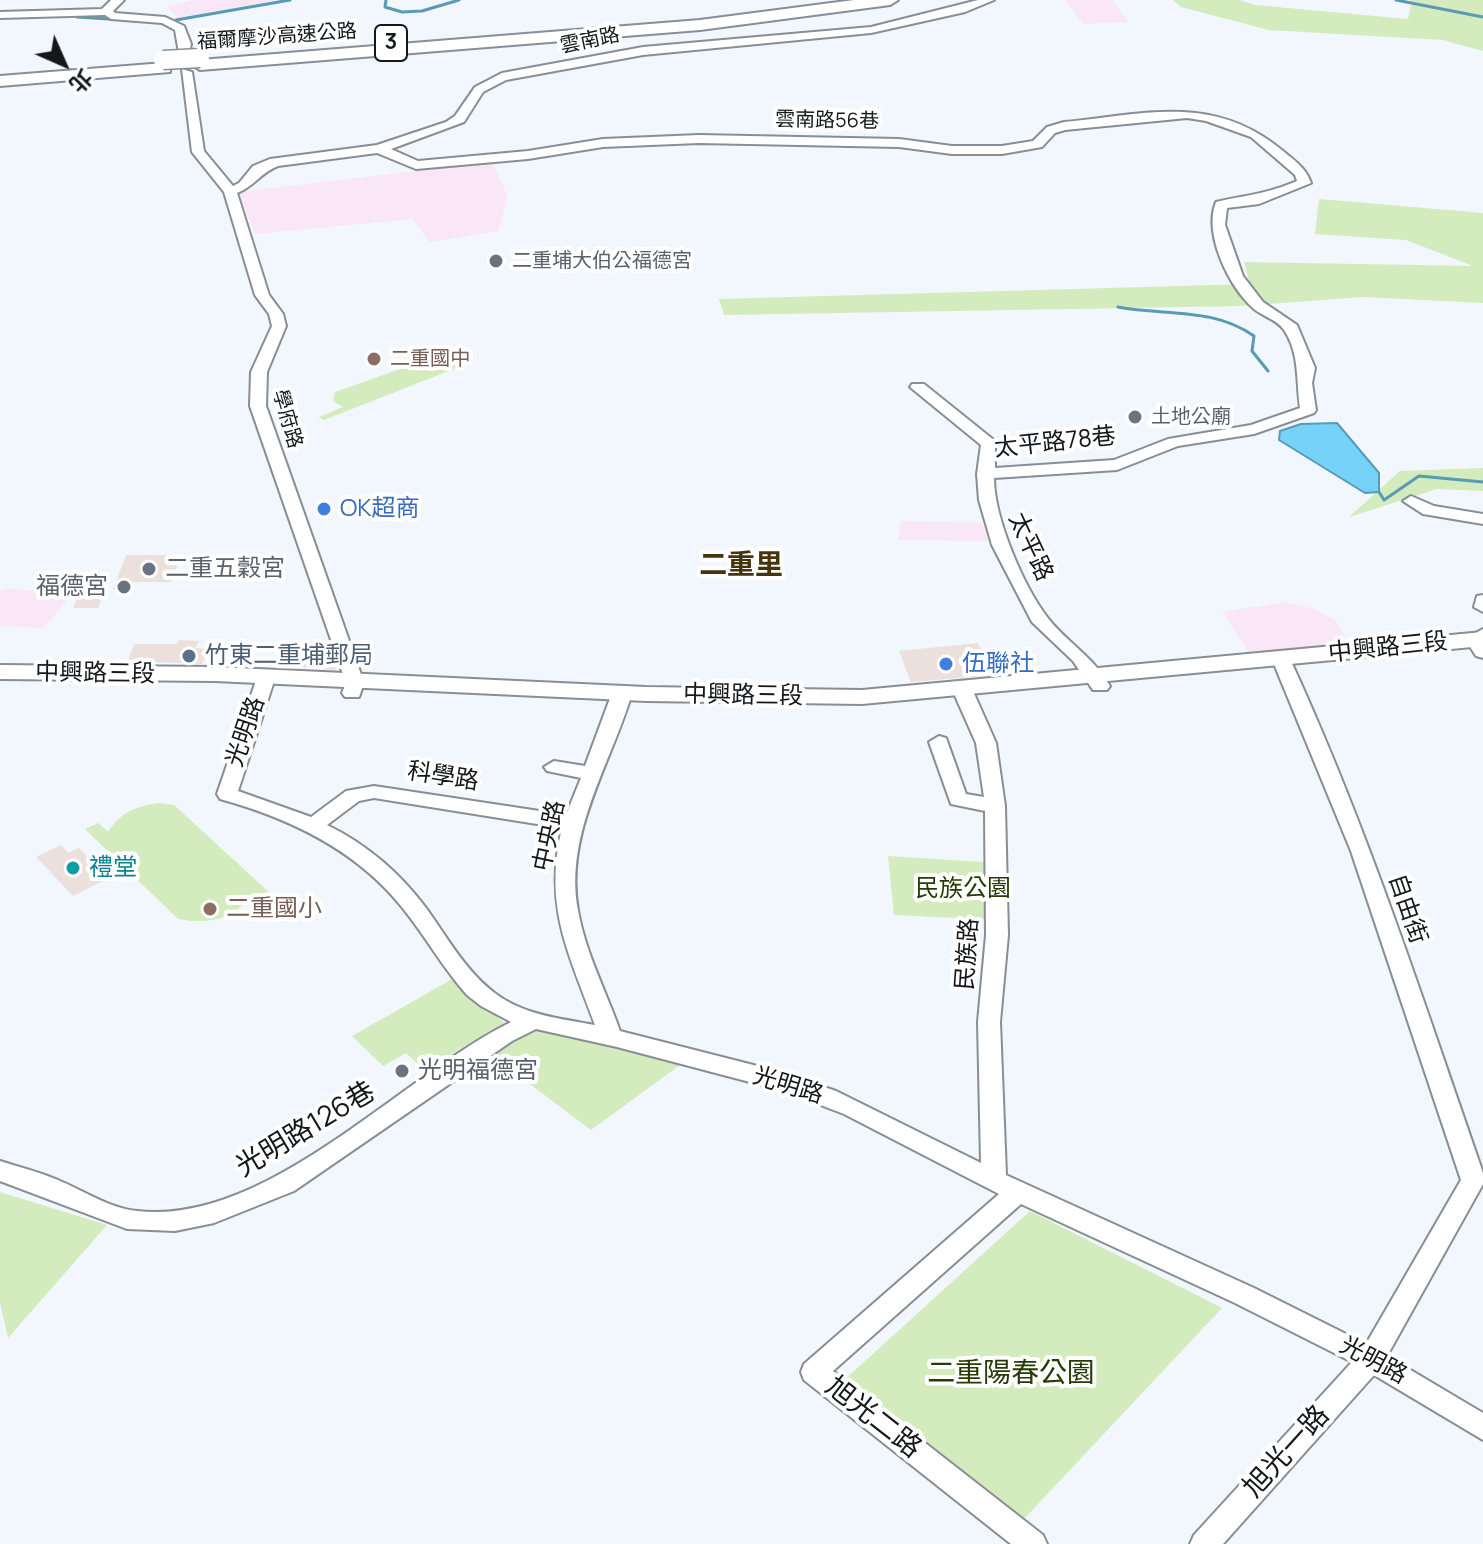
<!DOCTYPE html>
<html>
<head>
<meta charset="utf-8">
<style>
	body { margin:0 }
	#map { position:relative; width:1483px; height:1544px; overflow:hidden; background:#f1f7fd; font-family:Manrope,"Noto Sans TC",sans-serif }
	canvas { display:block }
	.north { position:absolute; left:24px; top:24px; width:80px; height:80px; -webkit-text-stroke:6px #fff; paint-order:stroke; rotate:135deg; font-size:22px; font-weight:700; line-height:32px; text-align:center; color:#15171a }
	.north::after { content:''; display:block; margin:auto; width:28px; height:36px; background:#15171a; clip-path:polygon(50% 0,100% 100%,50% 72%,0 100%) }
</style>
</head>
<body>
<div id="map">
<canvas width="1483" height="1544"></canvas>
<div class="north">北</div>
</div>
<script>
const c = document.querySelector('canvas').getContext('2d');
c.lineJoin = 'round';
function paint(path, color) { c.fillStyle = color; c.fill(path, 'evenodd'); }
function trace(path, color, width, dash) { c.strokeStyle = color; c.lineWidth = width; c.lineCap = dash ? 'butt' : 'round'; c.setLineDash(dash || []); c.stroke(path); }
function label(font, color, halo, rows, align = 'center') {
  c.font = font + ' Manrope,"Noto Sans TC",sans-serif'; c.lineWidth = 8; c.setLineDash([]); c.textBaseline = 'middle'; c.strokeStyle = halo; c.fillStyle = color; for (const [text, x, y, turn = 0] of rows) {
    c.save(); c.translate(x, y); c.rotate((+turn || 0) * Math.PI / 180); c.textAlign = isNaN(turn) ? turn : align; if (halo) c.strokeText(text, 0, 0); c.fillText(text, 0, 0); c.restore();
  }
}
paint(new Path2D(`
	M192,0h86l-100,18 -11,-11z
	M1065,0h47l17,22 -46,2z
	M492,162l16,35 -10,34 -68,11 -18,-23 -157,15 -17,-42z
	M901,521l81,2 6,18 -90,-1z
	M5,588l68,6 -30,34 -43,-2v-35z
	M1286,602l28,7 22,12 12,25 -97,10 -29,-44z`), '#f9e6f6');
paint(new Path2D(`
	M1173,0h66l16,5 153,14 4,-18 -4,-1h75v51l-40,-11 -174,-10 -88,-23z
	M1319,199l164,14v90l-120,-6 -121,9 -518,9 -5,-16 531,-15 -6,-22 229,4 -67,-26 -91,-6z
	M426,360l15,5 2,4 23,-9 3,3 -145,57 -5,-3 24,-10 -10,-6 2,-9z
	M1483,468v23l-46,-2 -88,28 51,-46z
	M158,803l16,2 98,90 -17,8 -7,-6c-13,24 -45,27 -70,22l-93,-90 13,-6 10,9c13,-20 27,-25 50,-29z
	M888,856l110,7 2,57 -106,-5z
	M454,978l50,45 -80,47 -18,-17 -23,13 -31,-30z
	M531,1029l82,15 71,18 -93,68 -101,-76z
	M0,1192l107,33 -99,113 -8,-35z
	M1030,1211l192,97 -199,212 -181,-138z`), '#d3ebbd');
const water = new Path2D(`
	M1337,423l42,50v19l-14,1 -86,-53 1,-9 21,-7z`);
paint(water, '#76d2f8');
trace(water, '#599ab5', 2);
trace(new Path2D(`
	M386,0l-1,7 17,5 20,-1 37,-11
	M1396,0l87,17
	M77,17l80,5
	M176,20l114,-20
	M1118,307c47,9 95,0 136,29l-2,15 16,20
	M1379,492l5,8 35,-24 64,6`), '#599ab5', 3);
paint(new Path2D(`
	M126,555h55l-10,27h-38l-2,7 -18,1z
	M80,590h25l-7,18h-25z
	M179,640l20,1 -4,7 14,1 -7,15 -74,-3 6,-17h43z
	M302,641l24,1 10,28 -42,-3z
	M978,643l14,32 -81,7 -12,-31z
	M61,845l7,8 11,-5 30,30 -36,18 -37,-39z`), '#ebe0db');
const minor = new Path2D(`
	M111,0h13l-11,11 2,2 50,4 19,9 7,18 -3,15h-8l-5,-29 -13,-7 -51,-4 -6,-4 -105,3v-6l102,-3z
	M978,0h16l-29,12 -94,21 -228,22 -137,25 -23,12 -19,30 -73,27 27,12 110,-10 75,-12 96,-4 200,4 53,7h50l31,-5 14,-14 17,-5c82,-8 150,-29 219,29 12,10 23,17 28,32l-52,21 -32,4 -2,17 18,51 20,26 34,23 18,43 -3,15 4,27 -2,3 -60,21 -76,12 -61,24 -123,8c0,40 29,107 53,139 20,26 45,38 63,69l-3,4h-14l-20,-29 -41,-39 -40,-77 -13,-45 -2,-26 4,-29 -71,-58 2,-3h12l71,57v27l119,-8 54,-21 83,-14 49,-17c-4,-28 0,-54 -16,-78 -6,-10 -22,-14 -30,-21 -25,-22 -51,-75 -38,-107 30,-7 51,-8 81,-21l-2,-6 -44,-38 -45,-16 -19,-3 -122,12 -10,3 -13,14 -40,7h-50l-53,-7 -200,-4 -96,4 -75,12 -112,10 -39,-16 -99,13c-17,6 -24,21 -41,27l32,102 14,19 3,12 -19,46 -1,34 98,277 -5,14h-14l-3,-4 4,-10 -96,-277 1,-34 21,-46 -3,-12 -14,-19 -31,-103 -32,-40 -10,-83 10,3 12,79 29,35 6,-3 14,-17 17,-7 107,-14 69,-23 9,-6 20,-29 27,-14 141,-26 228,-20z
	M1411,496l23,10 49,8v10l-60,-10 -20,-13z
	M1483,595v17l-9,-5 3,-11z
	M1483,629v29l-7,-2 -11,-17z
	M1281,653l9,6c77,167 133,341 193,514v11l-96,172 96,57v27l-109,-65 -151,169h-33l4,-9 158,-173 -117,-59 -214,-99 -188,167 210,164 4,9h-36l-207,-164 -3,-8 3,-8 195,-170 -155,-80 -60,-23 -167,-44 -81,-18 -24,12 -218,150 -80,32 -39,8 -48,-2 -127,-48v-20c19,6 39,11 58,19 26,11 51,28 79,31 130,15 263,-134 374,-189l-30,-16 -14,-11c-25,-28 -42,-60 -66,-89 -46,-57 -112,-88 -181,-107l-3,-5 40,-116 9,-6 9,6 -37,113 73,26 35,-26 28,-5 192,29 15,-37 -34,-7 -3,-4 10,-6 31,5 27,-73 10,-6 7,2 3,4c-21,71 -68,140 -54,217 7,42 28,81 42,121l153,39 63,21 145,72 -3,-141 8,-87 -1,-124 -34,-7 -22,-62 10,-6 7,2 20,56 18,3 -8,-54 -24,-54 10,-6 10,6 24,54 9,63 3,129 -8,87 6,153 248,113 112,56 95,-164 -110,-329 -79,-192zM374,798l188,30c-19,79 7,125 33,197 -33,-6 -71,-10 -99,-31 -30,-22 -49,-57 -70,-86 -26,-35 -60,-64 -99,-83l32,-24z`);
const major = new Path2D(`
	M1483,632v14l-621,58 -216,-3 -431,-20 -215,-2v-14l215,2 431,20 216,3z`);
const highway = new Path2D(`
	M854,0h44l-8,5 -190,25 -500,40 -8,-5 8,-5 500,-40z
	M164,63l6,1v8l-170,14v-10z`);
trace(minor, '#878e95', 4);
trace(major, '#878e95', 4);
trace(highway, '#878e95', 4);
paint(minor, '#fff');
paint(major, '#fff');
paint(highway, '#fff');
const highwayBridge = new Path2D(`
	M163,60l37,-2`);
trace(highwayBridge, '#878e95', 21, []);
trace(highwayBridge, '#fff', 18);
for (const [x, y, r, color] of [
	[496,261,8,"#6b7280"],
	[374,359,8,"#8d6e63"],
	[1135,417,8,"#6b7280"],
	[324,509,8,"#3f7fe0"],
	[149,569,8,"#6b7280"],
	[124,587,8,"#6b7280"],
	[189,656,8,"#5c6f8a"],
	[946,664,8,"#3f7fe0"],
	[73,868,8,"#0f9aa8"],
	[210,909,8,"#8d6e63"],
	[402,1071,8,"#6b7280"]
]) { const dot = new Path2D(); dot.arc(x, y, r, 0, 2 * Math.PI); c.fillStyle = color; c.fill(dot); trace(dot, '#fff', 3); }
label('20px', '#15171a', '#fff', [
	["福爾摩沙高速公路",277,37,-4],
	["雲南路",590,41,-12],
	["雲南路56巷",827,121,1],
	["學府路",287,419,74]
]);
label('20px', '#5b616d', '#fff', [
	["二重埔大伯公福德宮",512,261],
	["土地公廟",1151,417]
], 'left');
label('20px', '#785e54', '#fff', [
	["二重國中",390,359]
], 'left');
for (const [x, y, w] of [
	[391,43,32]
]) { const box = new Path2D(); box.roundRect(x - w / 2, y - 18, w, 36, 6); c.fillStyle = '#fff'; c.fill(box); trace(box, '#15171a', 2); }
label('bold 22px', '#15171a', null, [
	["3",391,43]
]);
label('24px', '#15171a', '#fff', [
	["太平路78巷",1055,443,-6],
	["太平路",1030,547,65],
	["中興路三段",1388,648,-6],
	["中興路三段",95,674,1],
	["中興路三段",743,696,1],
	["光明路",246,732,-71],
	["科學路",443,777,9],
	["中央路",550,836,-78],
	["自由街",1407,909,71],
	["民族路",968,954,-86],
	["光明路",788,1086,17],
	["光明路",1373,1361,28]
]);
label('24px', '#366cbe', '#fff', [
	["OK超商",340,509],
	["伍聯社",962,664]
], 'left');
label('24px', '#5b616d', '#fff', [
	["二重五穀宮",165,569],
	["福德宮",108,587,"right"],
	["光明福德宮",418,1071]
], 'left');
label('24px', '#4e5e75', '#fff', [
	["竹東二重埔郵局",205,656]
], 'left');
label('24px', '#0d838f', '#fff', [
	["禮堂",89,868]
], 'left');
label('24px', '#263b06', '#fff', [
	["民族公園",963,889]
]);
label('24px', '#785e54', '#fff', [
	["二重國小",226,909]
], 'left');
label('bold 28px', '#45350c', '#fff', [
	["二重里",741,566]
]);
label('28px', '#15171a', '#fff', [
	["光明路126巷",306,1130,-31],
	["旭光二路",873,1418,38],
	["旭光一路",1287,1452,-48]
]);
label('28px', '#263b06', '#fff', [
	["二重陽春公園",1011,1374]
]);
</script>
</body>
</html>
